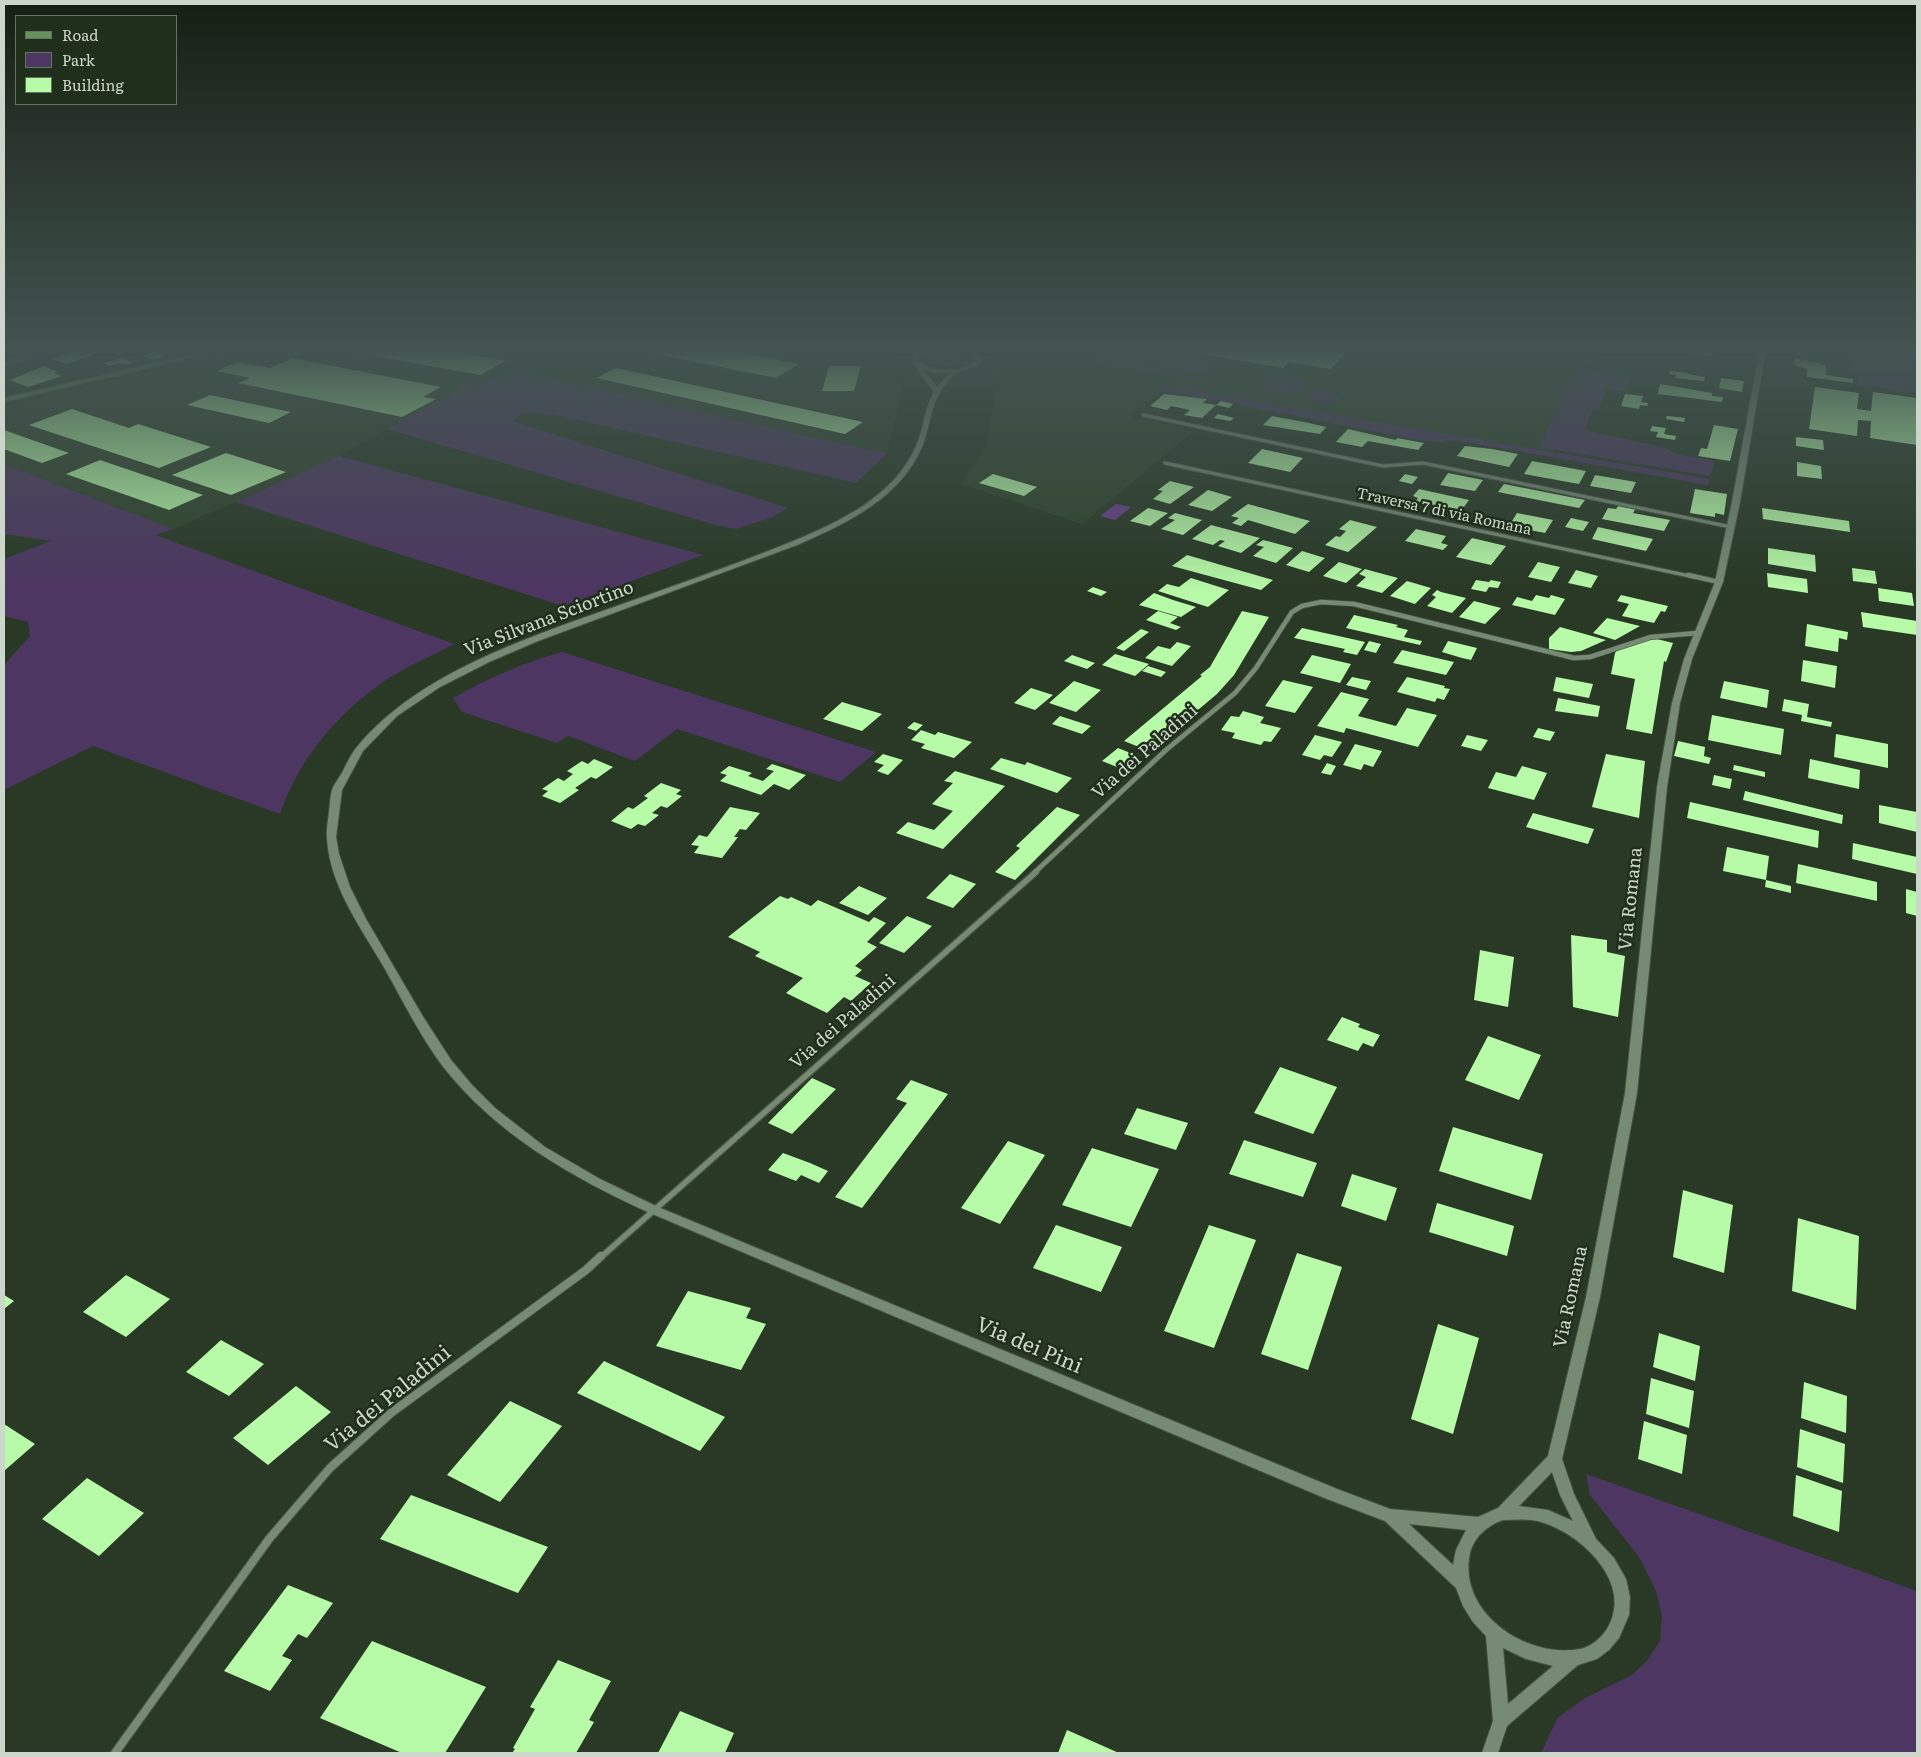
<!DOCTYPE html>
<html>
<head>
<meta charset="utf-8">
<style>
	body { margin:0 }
	#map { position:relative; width:1921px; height:1757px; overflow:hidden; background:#293925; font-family:Literata,serif }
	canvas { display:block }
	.frame { position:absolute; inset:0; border:5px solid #ccd6ca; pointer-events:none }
	.legend { position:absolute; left:15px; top:15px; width:162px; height:90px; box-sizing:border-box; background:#1f2f1c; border:1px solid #647262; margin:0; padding:6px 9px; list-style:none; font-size:15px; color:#ccd6ca }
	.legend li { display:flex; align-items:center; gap:10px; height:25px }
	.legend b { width:25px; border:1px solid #647262 }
</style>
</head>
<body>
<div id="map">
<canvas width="1921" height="1757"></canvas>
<div class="frame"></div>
<ul class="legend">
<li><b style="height:6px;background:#66915c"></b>Road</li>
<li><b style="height:14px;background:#4d3662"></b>Park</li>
<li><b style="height:14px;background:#b7fba8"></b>Building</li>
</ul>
</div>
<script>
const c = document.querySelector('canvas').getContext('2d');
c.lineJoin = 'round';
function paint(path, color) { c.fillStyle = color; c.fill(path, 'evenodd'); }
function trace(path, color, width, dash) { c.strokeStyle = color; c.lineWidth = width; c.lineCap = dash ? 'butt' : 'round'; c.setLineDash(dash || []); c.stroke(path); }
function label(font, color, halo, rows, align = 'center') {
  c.font = font + ' Literata,serif'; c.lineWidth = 5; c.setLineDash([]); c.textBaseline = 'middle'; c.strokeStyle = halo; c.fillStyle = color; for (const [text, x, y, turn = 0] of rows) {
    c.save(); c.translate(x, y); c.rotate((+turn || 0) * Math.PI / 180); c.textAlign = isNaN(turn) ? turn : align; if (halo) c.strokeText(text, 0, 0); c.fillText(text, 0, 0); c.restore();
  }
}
paint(new Path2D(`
	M248,348h646l-9,19 15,13 2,10 -15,63 -427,-64 -134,74 -153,66 -169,-65v-59z
	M994,348h603l-45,107 -385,-68 -37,30 65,13 -113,94 -121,-40 26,-39 13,-92z`), '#2f442b');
paint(new Path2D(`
	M1770,348h147v45l-60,-8 2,-8 -12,-2v-5l5,-3v-8z
	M1115,349l22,1 76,12 -4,5 -95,-15 93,16 -1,2 7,1 -13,1 -103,-16z
	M945,354l14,2 3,3c-7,9 -24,8 -32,1l1,-3z
	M1096,359l109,19 -4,4 -69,-15 -35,-4 -3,-2z
	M1579,368l53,8 -6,15 -19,-2 -8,20 -6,-1 -8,22 81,18 7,5 42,8 -5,15 -171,-29z
	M517,371l356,80 14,2 -31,30 -301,-68 -29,-2 -11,4v5l273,86 -18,10 -34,11 -20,-4 -329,-96 73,-40z
	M1265,371l19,3 26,10 -11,4 -10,7 -22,-3 -1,-13 -18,-3 50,5 -32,-6z
	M1161,385l549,94 -2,6 -242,-43 -19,-2 -4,3 -24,-3 -262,-51z
	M1312,391c10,-1 24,-2 28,8 -9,7 -25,6 -33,-2z
	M339,456l364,99 -140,51 -327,-104z
	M4,464l169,65 -18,6 299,109c-22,12 -47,22 -68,36 -48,33 -87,78 -106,134l-187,-68 -89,44v-125l26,-29 -2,-14 -24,-6v-57l47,-18 -47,-7z
	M562,652l314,100 -36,30 -163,-53 -42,32 -67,-25 -11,7 -95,-31 -9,-14c35,-20 70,-35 109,-46z
	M1586,1474l331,117v162h-376l17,-36 29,-20 45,-22 15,-14 13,-20 2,-25 -6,-25 -17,-34 -49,-62z`), '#4d3662');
paint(new Path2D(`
	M1116,504l15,3 -16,13 -15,-4z`), '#693f8d');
trace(new Path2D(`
	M4,364l54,-16`), '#693f8d', 5);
paint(new Path2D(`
	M88,348h23l-44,16 -16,-5z
	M164,348h27l-39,12 -10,-4z
	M332,348h101l73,13 -26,14z
	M626,348h90l83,16 -23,14z
	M1166,348h183l-18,21 -42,-7 -6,6z
	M1679,348h35l-2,9 -35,-5z
	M121,358l13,4 -8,3 -7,-2 -9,3 -6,-3z
	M293,358l148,29 -18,10 13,2 -34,18 -164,-34 12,-5 -33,-7 20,-9 33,6z
	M1795,358l31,7v10l27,4v4l-46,-6v-8l-13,-4z
	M44,366l14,6 -4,1 8,3 -34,11 -18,-7z
	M829,366h32l-7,25h-32z
	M616,368l247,54 -18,12 -248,-56z
	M1670,371l18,2v1l17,3 -1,4 -29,-3 1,-3 -7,-1z
	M1721,378l23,3 -2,11 -23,-4z
	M1660,384l52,9v3l11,1 -1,5 -64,-8z
	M1815,387l44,6 -2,16 14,2 2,-19 44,6v47l-47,-7 1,-17 -13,-1 -1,16 -48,-7z
	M1164,394l43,5 -4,4 13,2 5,-4 12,3 -4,4 -13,-3 -14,13 -18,-3 6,-5 -19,-4 -4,4 -17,-4z
	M1625,394l18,2 -2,6 7,1 -1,3 -7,-1 -1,4 -18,-3z
	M210,395l81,17 -22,11 -82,-18z
	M72,409l57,19 9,-4 73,23 -52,21 -130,-43z
	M1218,414l16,4 -4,3 -16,-3z
	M1272,416l37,7 17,4 -6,7 -57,-9z
	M1667,416l18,2 -1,4 -18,-3z
	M1714,425l24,4 -8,32 -32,-5 3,-8 6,1z
	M1652,426l14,2 -2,6 12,2 -1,4 -19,-3 2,-5 -8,-1z
	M1348,429l48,11 1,-2 27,5 -6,7 -50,-9 -6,6 -26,-5z
	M4,430l65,23 -27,10 -38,-14z
	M1796,437l27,3 1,10 -28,-4z
	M1465,446l27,3 26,5 -9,13 -52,-11z
	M1262,449l41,9 -13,14 -42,-9z
	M226,453l60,19 -55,23 -59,-20z
	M100,460l103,35 -34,15 -103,-36z
	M1532,461l54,10 -7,13 -55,-10z
	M1797,462l24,4 1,13 -25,-3z
	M1448,473l35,7 -8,11 -35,-6z
	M993,474l44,13 -13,9 -45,-13z
	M1405,474l13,3 -6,7 -13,-3z
	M1595,475l41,7 -5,11 -41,-7z
	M1170,481l24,6 -24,17 -17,-5 10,-8 -5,-1z
	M1504,484l81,16 -6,8 -81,-16z
	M1419,489l50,11 -5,7 -4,-1 -3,4 -41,-9 2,-3 -5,-2z
	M1695,489l32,5 -3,21 -9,-2v4l-25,-4z
	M1208,490l24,7 -20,14 -24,-6z
	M1248,504l62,17 -15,13 -47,-14 -7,6 -9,-3 7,-5 -8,-2z
	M1619,505l17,3 -3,5 37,7 -6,11 -62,-12 6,-11 8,1z
	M1148,508l20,5 -18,13 -20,-5z
	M1762,508l87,13 1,11 -87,-13z
	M1175,513l27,7 -19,15 -22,-6 14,-9 -7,-2z
	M1517,513l36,7 -8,13 -36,-7z
	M1571,518l18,4 -6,9 -18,-4z
	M1350,520l27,7 -29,25 -23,-7 11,-9 4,1 6,-6 -7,-2z
	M1211,525l49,13 -19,15 -23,-7 7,-5 -5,-1 -7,5 -21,-6z
	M1598,527l32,7 23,5 -7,12 -54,-12z
	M1416,529l30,7 -5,7 7,2 -5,5 -38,-9z
	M1472,538l34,8 -15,19 -35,-8z
	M1263,540l8,2 22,6 -17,15 -23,-7 11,-9 -8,-2z
	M1768,548l47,7 1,17 -48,-8z
	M1302,551l23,7 -16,14 -23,-7z
	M1187,555l41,12 45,13 -12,10 -89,-24z
	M1339,562l23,7 -16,14 -23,-7z
	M1538,562l22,5 -9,15 -23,-5z
	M1852,568l23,3 2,13 -24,-3z
	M1365,569l7,2 26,7 -16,15 -26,-7 10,-9 -7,-3z
	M1576,570l22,6 -7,12 -23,-5z
	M1767,573l40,6 1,14 -40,-6z
	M1191,578l38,12 -21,17 -50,-16 9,-7 12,3z
	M1476,580l13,2 2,-2 10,2 -3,6 -9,-1 -3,5 -15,-3z
	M1407,581l24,7 -16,16 -25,-8z
	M1093,587l14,5 -6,4 -14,-5z
	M1878,588l34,5 2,13 -35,-5z
	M1437,590l4,2 25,6 -14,15 -25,-7 9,-9 -4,-2z
	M1154,593l19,7 23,7 -15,10 -42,-12z
	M1536,595l13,3 2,-3 14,4 -10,16 -43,-10 5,-8 15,4z
	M1621,595l47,11 -3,6 -4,-1 -7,12 -32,-7 7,-12 -12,-3z
	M1474,601l27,7 -16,16 -26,-7z
	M1158,611l20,6 -8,6 11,4 -5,3 -30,-10z
	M1242,611l27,6 -35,58 -17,19 -68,57 -25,-10 78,-65 -2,-1 10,-8z
	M1861,612l56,9v14l-54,-8z
	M1354,615l44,10 -2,2 12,3 -4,7 18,4 -2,4 -74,-17z
	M1607,618l33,8 -25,14 -22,-7z
	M1807,624l41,8 -1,8 -8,-2 -1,14 -33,-6z
	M1560,627l46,13 -25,11 -10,1 -22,-3v-11z
	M1302,628l50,11 13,3 -8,13 -14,-3 2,-3 -51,-11z
	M1141,629l8,3 -25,19 -8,-3z
	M1653,638l20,5 -7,19 -2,-1 -12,73 -26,-5 9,-50 -24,-5 4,-21 3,-4z
	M1369,641l12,3 -5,9 -12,-3z
	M1448,641l29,7 -6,12 -9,-2 -20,-6z
	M1177,642l14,4 -19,20 -27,-8 13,-12 12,3z
	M1402,650l52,12 -8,13 -53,-12z
	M1115,654l34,10 -14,12 -33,-11z
	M1072,655l23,8 -8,6 -23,-8z
	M1312,655l39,9 -11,19 -40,-10z
	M1803,660l34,6 -2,22 -34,-7z
	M1148,666l18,6 -5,5 -19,-6z
	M1352,677l19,4 -5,9 -20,-5z
	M1407,677l38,9 -1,2 6,1 -6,11 -7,-2 -2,4 -38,-10z
	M1556,677l37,7 -4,14 -36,-7z
	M1283,680l30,7 -18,26 -30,-7z
	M1074,681l27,9 -25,22 -27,-9z
	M1724,681l45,9 -2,18 -47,-10z
	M1031,688l22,7 -18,15 -21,-7z
	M1341,692l28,7 -11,17 38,10 11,-18 30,7 -19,32 -72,-19 -2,5 -27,-7z
	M1558,698l42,8 -2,11 -43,-6z
	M1784,699l25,5 -2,13 25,5 -1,5 -30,-6 1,-6 -20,-4z
	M842,702l40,12 -20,17 -39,-12z
	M1243,711l21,6 -4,6 21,5 -10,14 -7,-1 -3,4 -29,-7 3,-5 -14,-3 10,-14 8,1z
	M1712,715l72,14 -3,26 -73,-15z
	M1060,716l31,10 -9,8 -30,-10z
	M914,722l9,3 -7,6 -9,-3z
	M1538,728l17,4 -5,9 -17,-4z
	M921,730l14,5 3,-3 34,10 -18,16 -33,-10 4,-4 -14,-4z
	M1836,734l52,10v24l-54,-11z
	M1315,735l27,7 -10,15 -8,-2 -4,5 -18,-5z
	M1467,735l21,5 -7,11 -20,-5z
	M1678,741l27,6 -1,9 7,2 -2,6 -35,-8z
	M1355,744l27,7 -9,16 -9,-3 -3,6 -18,-5z
	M1118,748l20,8 -16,13 -20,-8z
	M883,754l20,6 -15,15 -11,-4 7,-6 -10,-3z
	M1606,754l39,7 -6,57 -47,-11z
	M1001,758l24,7 2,-3 45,16 -15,15 -67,-24z
	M594,759l19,8 -17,12 -5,-2 -16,11 4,2 -19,13 -18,-7 6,-5 -6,-2 16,-11 6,3 9,-7 -6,-3 15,-10 6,3z
	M1810,759l50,11 -1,19 -51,-11z
	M1327,763l9,3 -5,9 -10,-2z
	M772,764l34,11 -17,15 -15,-6 -13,11 -41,-14 7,-6 -7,-2 9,-7 23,7 -4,3 15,5 11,-10 -8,-2z
	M1734,765l31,7v5l-32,-7z
	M1522,766l25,7 -13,27 -46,-12 8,-16 20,5z
	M955,771l50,15 -62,63 -47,-16 12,-11 26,8 19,-19 -21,-7 21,-21 -9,-2z
	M1714,775l18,4 -2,10 -18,-4z
	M661,783l20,7 -5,4 6,2 -15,12 -6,-2 -9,7 7,2 -14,11 -7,-2 -7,5 -20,-8 17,-14 5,2 15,-11 -4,-2z
	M1745,791l98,24 -1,9 -99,-24z
	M1690,802l129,29 -1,17 -131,-30z
	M1879,805l38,7v20l-38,-9z
	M730,807l30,6 -14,17 -6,-1 -6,8h4l-16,21 -28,-5 5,-7 -8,-1 8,-10 8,2z
	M1057,807l23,8 -65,65 -20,-8 25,-24 -4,-2z
	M1533,813l61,16 -6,15 -62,-17z
	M1853,843l64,14v17l-65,-15z
	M1727,847l42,9 -3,24 25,6v7l-26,-6 1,-7 -43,-9z
	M1798,864l79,18v19l-81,-18z
	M950,874l26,10 -23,24 -27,-10z
	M859,886l28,12 -19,17 -29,-12z
	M1906,889l11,3v24l-11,-3z
	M780,896l8,3 3,-2 20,9 7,-6 51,22 5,-5 12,6 -19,19 10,5 -22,19 7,4 -7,6 16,7 -20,18 -7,-4 -17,16 -41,-20 17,-15 -48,-22 5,-4 -32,-15z
	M907,916l25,10 -28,27 -25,-10z
	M1571,935l36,5v12l18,4 -7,61 -45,-10z
	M1480,950l34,7 -6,50 -34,-7z
	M1342,1017l18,7 -2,3 22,8 -7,12 -10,-4 -5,8 -31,-11z
	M1488,1036l53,19 -22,45 -54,-20z
	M1280,1067l57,20 -24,47 -59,-21z
	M812,1078l24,11 -44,45 -24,-11z
	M911,1080l37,14 -86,114 -27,-11 72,-94 -11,-4z
	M1137,1108l51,15 -12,27 -52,-16z
	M1453,1127l90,27 -12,46 -92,-29z
	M1244,1140l73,23 -14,34 -74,-23z
	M1008,1141l37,14 -45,69 -39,-16z
	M1092,1148l67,21 -28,58 -69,-22z
	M783,1153l27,10 18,8 -9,12 -18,-8 -5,6 -28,-11z
	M1352,1174l45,14 -11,33 -45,-15z
	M1683,1190l50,15 -9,68 -51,-16z
	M1437,1203l77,23 -7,30 -78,-24z
	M1798,1218l61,18 -3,74 -64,-19z
	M1056,1225l66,22 -21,45 -68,-24z
	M1209,1225l47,15 -42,108 -50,-17z
	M1297,1253l45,14 -34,103 -47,-16z
	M126,1275l44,24 -44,38 -43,-25z
	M688,1291l63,17 -5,10 20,6 -25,46 -85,-24z
	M4,1295l10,6 -10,8z
	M1438,1324l41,14 -26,96 -42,-15z
	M1659,1333l41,13 -5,35 -42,-14z
	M221,1340l43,24 -35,32 -43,-24z
	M604,1361l121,56 -25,34 -123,-58z
	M1651,1378l43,13 -5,37 -43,-14z
	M1804,1382l43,14 -1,37 -45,-15z
	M296,1386l35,26 -63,53 -35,-27z
	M510,1401l52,25 -62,76 -53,-27z
	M1644,1421l43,14 -5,39 -44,-15z
	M4,1424l31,20 -31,27z
	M1800,1429l45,15 -2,39 -46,-16z
	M1796,1475l46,16 -3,41 -46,-16z
	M87,1478l57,35 -45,43 -57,-37z
	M411,1495l137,52 -30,46 -138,-54z
	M288,1585l45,18 -26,35 -9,-4 -16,22 10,4 -22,31 -46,-20z
	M372,1641l114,46 -41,66h-43l-82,-35z
	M558,1660l53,21 -22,39 5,2 -18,31h-64l3,-4 -2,-1 22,-39 -5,-2z
	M680,1711l54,22 -9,20h-67z
	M1067,1730l52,23h-61z`), '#b7fba8');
const streetFar3 = new Path2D(`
	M1143,415l240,51 40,-3 308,64
	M1165,463l529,114`);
const streetFar2 = new Path2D(`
	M1688,575l31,7
	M1034,873l132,-123 69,-57 21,-25 36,-56 10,-6 19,-4 33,2 220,54 16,-1 61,-20 47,-4`);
const streetFar1 = new Path2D(`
	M600,1258l436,-386`);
const street = new Path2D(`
	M115,1753l154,-214 61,-71 61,-55 195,-143 15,-14`);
const secondary = new Path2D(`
	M932,348h9l-20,7 -3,6c17,12 41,12 57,0v-4l-10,-5 -15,-4h17l13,7 1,7c-7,7 -16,6 -24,11 -5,3 -12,11 -15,16 -12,17 -12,39 -20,58 -22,51 -76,77 -125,98l-259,96 -49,21 -49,25 -43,29 -34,35 -21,39 -6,47 3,17 11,33 16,32 56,96 29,45 21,25 23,23 50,39 55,32 58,28 679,282 53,20 88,8 20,-9 50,-52 38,-159 39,-204 32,-306 15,-84 12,-44 31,-77 17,-80 28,-154h6l-26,154 -17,80 -31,77 -12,44 -13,84 -30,306 -37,204 -38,162 12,35 22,45 18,19 12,21 4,18 -1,18 -10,23 -10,12 -12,9 -19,6 -71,61 -9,27h-16l11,-32 -7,-85 -13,-14 -10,-16 -7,-18 -71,-67 -58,-22 -677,-286c-79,-36 -155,-79 -209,-149 -22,-30 -38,-63 -56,-95 -23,-40 -55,-82 -58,-130 -1,-9 1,-18 2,-27 1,-7 1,-15 3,-22 2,-6 8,-13 11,-19 4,-8 8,-17 14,-24 64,-78 183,-113 274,-146 54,-19 108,-38 160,-59 48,-20 103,-45 125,-96 8,-17 8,-37 18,-54l-22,-30 4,-9zM924,370l13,3h13l-13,14zM1552,1472l8,23 13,26 -25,-11 -29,-4zM1503,1520c14,0 28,-2 41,3 40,13 90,62 63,106 -6,9 -16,18 -27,20 -53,10 -123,-36 -110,-96 4,-16 18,-28 33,-33zM1409,1524l57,6 -10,20 -3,15zM1503,1648l23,11 27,7 -45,38z`);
const primary = new Path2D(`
	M219,348h13l-228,54v-4z`);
trace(streetFar3, '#455343', 5);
trace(streetFar2, '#455343', 6);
trace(streetFar1, '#455343', 8);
trace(street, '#455343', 10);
trace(secondary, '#455343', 2);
trace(primary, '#455343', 3);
trace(streetFar3, '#778a73', 3);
trace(streetFar2, '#778a73', 4.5);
trace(streetFar1, '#778a73', 5.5);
trace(street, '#778a73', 8);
paint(secondary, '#778a73');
paint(primary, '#66915c');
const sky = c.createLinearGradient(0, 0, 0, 594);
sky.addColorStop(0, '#171f14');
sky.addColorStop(0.59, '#435451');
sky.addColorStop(1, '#43545100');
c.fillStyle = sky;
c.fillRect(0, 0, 1921, 594);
label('15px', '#ccd6ca', '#1f2f1c', [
	["Traversa 7 di via Romana",1444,512,12]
]);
label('18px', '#ccd6ca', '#1f2f1c', [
	["Via Silvana Sciortino",549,619,-21],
	["Via dei Paladini",1145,752,-41],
	["Via Romana",1631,899,-84],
	["Via dei Paladini",843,1022,-41],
	["Via Romana",1571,1297,-78]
]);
label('21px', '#ccd6ca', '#1f2f1c', [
	["Via dei Pini",1029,1346,23],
	["Via dei Paladini",388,1399,-39]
]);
</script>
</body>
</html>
